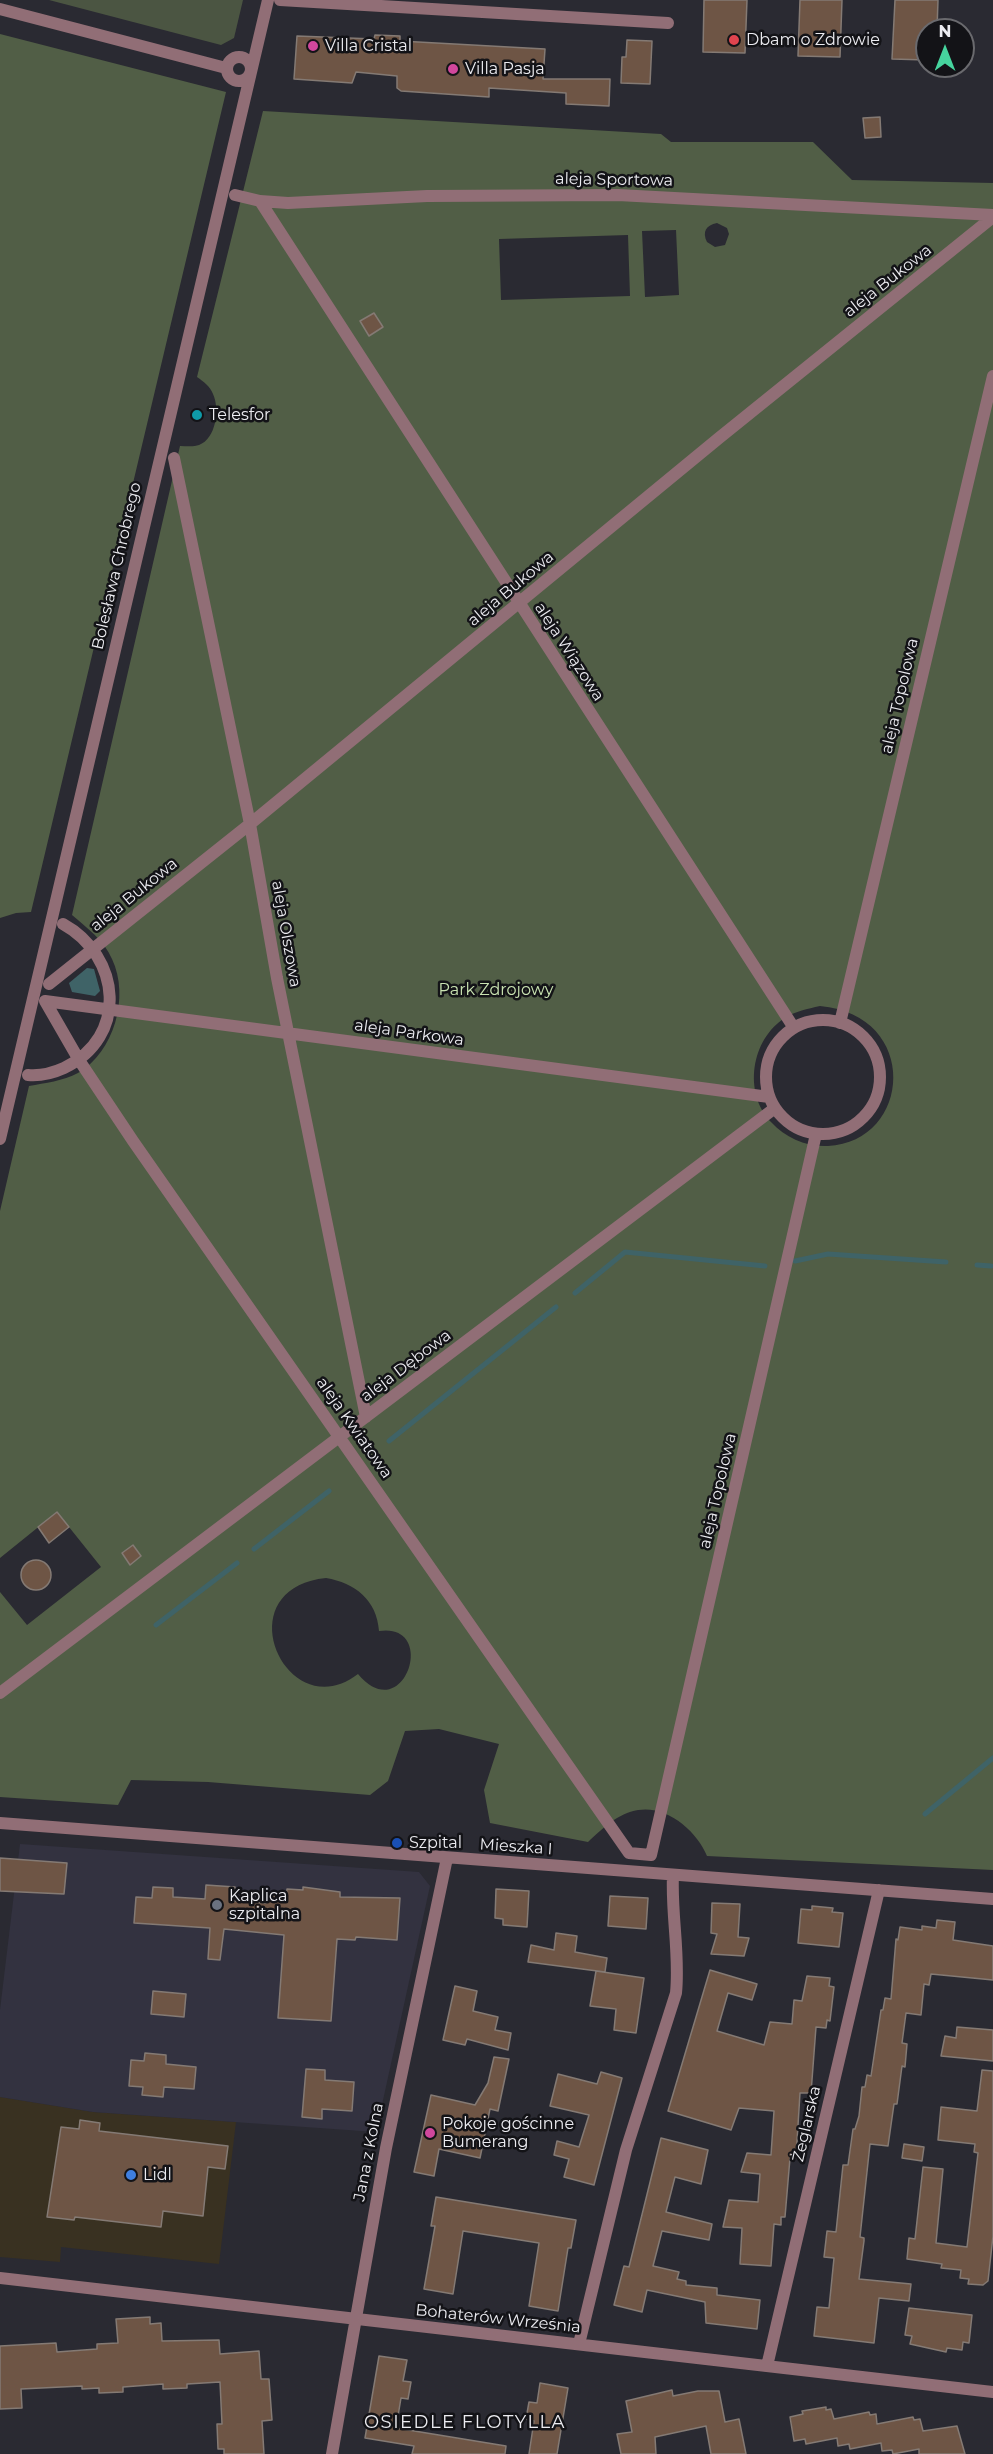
<!DOCTYPE html>
<html>
<head>
<meta charset="utf-8">
<style>
	body { margin:0 }
	#map { position:relative; width:993px; height:2454px; overflow:hidden; background:#2a2a32; font-family:Montserrat,sans-serif }
	canvas { display:block }
	.north { position:absolute; left:915px; top:18px; width:60px; height:60px; box-sizing:border-box; background:#131317; border:2px solid #6a6a6e; border-radius:50%; rotate:0deg; font-size:16px; font-weight:700; line-height:24px; text-align:center; color:#ececf1 }
	.north::after { content:''; display:block; margin:auto; width:21px; height:27px; background:#46d49e; clip-path:polygon(50% 0,100% 100%,50% 72%,0 100%) }
</style>
</head>
<body>
<div id="map">
<canvas width="993" height="2454"></canvas>
<div class="north">N</div>
</div>
<script>
const c = document.querySelector('canvas').getContext('2d');
c.lineJoin = 'round';
function paint(path, color) { c.fillStyle = color; c.fill(path, 'evenodd'); }
function trace(path, color, width, dash) { c.strokeStyle = color; c.lineWidth = width; c.lineCap = dash ? 'butt' : 'round'; c.setLineDash(dash || []); c.stroke(path); }
function label(font, color, halo, rows, align = 'center') {
  c.font = font + ' Montserrat,sans-serif'; c.lineWidth = 5; c.setLineDash([]); c.textBaseline = 'middle'; c.strokeStyle = halo; c.fillStyle = color; for (const [text, x, y, turn = 0] of rows) {
    c.save(); c.translate(x, y); c.rotate((+turn || 0) * Math.PI / 180); c.textAlign = isNaN(turn) ? turn : align; if (halo) c.strokeText(text, 0, 0); c.fillText(text, 0, 0); c.restore();
  }
}
paint(new Path2D(`
	M0,2097l93,15 143,10 -17,142 -158,-17 -1,15 -60,-5z`), '#393121');
paint(new Path2D(`
	M20,1844l399,28 11,14 -54,246 -283,-20 -93,-15v-87z`), '#333240');
paint(new Path2D(`
	M49,0h194l-9,38 -13,7z`), '#4b5542');
paint(new Path2D(`
	M0,34l226,58 -195,820 -15,1 -16,5z
	M263,111l398,23 10,8h142l39,38 141,3v1687l-286,-14c-10,-25 -40,-51 -69,-46 -20,3 -36,19 -50,32l-98,-19 -6,-33 15,-46 -60,-15 -34,2 -17,50 -18,14 -162,-13 -77,-2 -13,25 -118,-8v-205l27,33 74,-58 -44,-55 -57,46v-347l29,-125c16,-3 34,-5 49,-13 36,-21 52,-76 34,-114 -8,-19 -25,-31 -40,-44l108,-469c6,0 14,1 19,-1 17,-6 21,-36 14,-51 -3,-8 -9,-12 -16,-17zM717,223l10,5 2,6 -4,11 -10,2 -8,-5c-5,-10 -1,-17 10,-19zM676,230l3,65 -34,2 -3,-66zM628,235l2,61 -129,4 -2,-61zM820,1006c101,9 92,136 8,140 -22,1 -42,-8 -57,-24 -28,-29 -20,-83 14,-104 11,-7 22,-9 35,-12zM326,1578c29,5 51,22 53,53 60,-9 25,98 -21,43 -71,55 -135,-85 -32,-96z`), '#515e46');
paint(new Path2D(`
	M87,968l7,1 6,22 -5,5 -23,-4 -3,-9z`), '#3f6367');
trace(new Path2D(`
	M795,1261l33,-7 118,8
	M977,1265l14,1
	M575,1293l50,-41 140,14
	M389,1441l167,-134
	M254,1549l75,-58
	M156,1625l81,-62
	M925,1814l68,-56`), '#3f6367', 5);
const building = new Path2D(`
	M704,0h43l-2,53 -42,-1z
	M800,0h42l-2,57 -42,-1z
	M895,0h43l-1,30h-10v30l-35,-1z
	M375,35l25,1v5l145,8 -2,30h67l-1,27 -43,-2v-11l-77,-5v9l-88,-6 -4,-3v-12l-41,-4 -4,11 -58,-4 3,-43 77,3z
	M627,40l25,1 -2,43 -29,-1 1,-26h4z
	M880,117l1,20 -16,1 -2,-20z
	M374,313l9,14 -14,9 -9,-15z
	M57,1512l12,15 -20,16 -11,-16z
	M133,1545l8,11 -11,9 -8,-12z
	M21 1575a15 15 0 1 1 30 0a15 15 0 1 1-30 0Z
	M0,1858l67,5 -3,31 -64,-3z
	M206,1885l29,2 -1,14 32,2v-8l20,2 1,-8 16,1v-3l37,5v5l60,1 -3,42 -41,-3 -1,3 -18,-1 -6,82 -53,-3 6,-83 -60,-6 -4,31 -12,-1 2,-31 -76,-5 2,-26 16,1 1,-11 20,1v9l32,2z
	M496,1889l33,2 -2,36 -24,-2v-6l-8,-1z
	M610,1896l38,2 -2,31 -38,-3z
	M712,1903l28,1 -2,33 11,1 -5,18 -33,-2 6,-20 -6,-1z
	M812,1906l21,2 -1,4 11,1 -4,34 -41,-4 3,-34 11,1z
	M937,1920l18,2 -2,18 40,6v34l-62,-6 -2,11 -5,-1 -3,31 -15,-2 -4,30 5,1 -2,23 -3,-1 -5,38h-3l-6,42 -18,-2 -10,93 4,1v3l-5,38 52,5 -2,17 -30,-3 -5,45 -60,-7 3,-29 12,1 5,-50 -10,-1 3,-26 9,1 7,-67h5l5,-36h2l4,-13 3,-29h3l2,-12 4,1 10,-66h2l2,-12 6,1 5,-60 2,1 2,-13 22,3v-4l14,2z
	M556,1933l21,3 -2,16 32,6 -2,14 -77,-10 3,-17 23,5z
	M710,1970l47,14 -5,16 -24,-7 -11,38 47,14 6,-23 22,2 2,-24 8,1 5,-25 23,2 -1,8 5,1 -4,34 -3,-1 -1,8 -10,-1 -5,66h-11l-4,65h-6l-5,59h-4v8l-7,-1 -3,42 -31,-2 2,-36 -19,-1 6,-27 29,2 2,-28 -19,-2 6,-19 24,2 3,-44 -35,-3 -8,22 -63,-19z
	M596,1971l48,7 -8,55 -22,-3 2,-21 -26,-3z
	M455,1986l22,5 -4,20 25,6 -3,13 16,3 -3,17 -41,-11 -2,6 -22,-5z
	M153,1991l33,3 -2,23 -33,-3z
	M957,2027l36,3v31l-52,-5 4,-20 11,2z
	M145,2053l21,2v9l30,3 -2,22 -30,-2 -1,10 -21,-2 1,-8 -14,-1 2,-26 13,1z
	M494,2057l15,2 -11,52 -8,-2 -10,49 -41,-9 -5,27 -20,-4 17,-77 44,10 13,-22z
	M306,2069l19,1v10l29,2 -2,29 -30,-2v10l-20,-2z
	M982,2070l11,1v165l-5,45 -5,4 -15,-1 1,-5 -9,-1 1,-8 -20,-2 1,-4 -35,-5 2,-21 6,1 8,-72 20,2 -7,74 31,4 11,-94 -4,-1 1,-8 -37,-4 3,-33 36,4z
	M601,2072l21,6 -28,107 -30,-8 5,-18 -15,-4 3,-14 22,6 10,-32 -39,-9 8,-32 39,10z
	M80,2120l20,3 -1,8 129,15 -3,23 -17,-2 -5,49 -40,-5 -2,16 -86,-10 -1,3 -27,-3 14,-90 18,2z
	M661,2138l47,12 -7,34 -26,-7 -9,35 46,12 -3,16 -47,-9 -9,35 26,6 -2,7 9,2v4l31,3v7l43,5 -3,29 -51,-6 -1,-21 -58,-12 -5,22 -28,-7 10,-39 5,1z
	M904,2144l20,3 -2,14 -20,-3z
	M436,2197l140,23 -5,28h-3l-10,63 -29,-5 10,-63 -76,-12 -10,63 -29,-5 11,-63h-4z
	M909,2308l63,7 -3,28 -6,-1 -1,8 -15,-2 -1,4 -36,-8 2,-8 -7,-1z
	M150,2317v7l11,-1 1,18 57,-1 1,14 39,-3 2,28h8l3,41 -10,1 2,33h-40v-5h-6l-1,-25h5l-2,-42 -33,2v4l-24,1v-5l-40,3v5l-24,1v-5l-17,1v-3l-61,3 1,19 -22,1v-63l56,-3 1,9 40,-3v-5l21,-1 -2,-24z
	M379,2356l28,4 -4,21 8,1 -3,17 -7,-1 -5,30 110,18 -1,8h-93l2,-8 -49,-8z
	M540,2383l28,5 -11,66h-28l5,-33 -8,-2 3,-17 8,1z
	M672,2390l1,6 25,-5h21l6,31 14,-3 7,35h-35l-5,-28 -51,11 1,17h-35l-4,-20 15,-2 -6,-31z
	M826,2407v3l5,-1 3,10 35,-7 1,3 6,-1 1,10 36,-7 1,3 6,-1 3,12 34,-5 8,28h-46v-5l-26,5 -1,-4 -10,1 -1,-8 -31,6 -1,-5 -11,2 -1,-8 -31,6 -1,-5 -11,2 -4,-24 13,-3 -1,-3z`);
paint(building, '#6e5545');
trace(building, '#847a74', 1.5);
trace(new Path2D(`
	M235,195l25,6 28,2 139,-7 191,-1 375,20
	M260,201l534,827
	M174,458l76,366 27,154 89,439
	M49,984l201,-160 469,-386 274,-221
	M45,1001l34,59 54,81 496,712 22,2 165,-721
	M45,1001l724,96
	M766 1077a57 57 0 1 1 114 0a57 57 0 1 1-114 0Z
	M840,1023l153,-647
	M28,1075c12,1 25,-2 36,-7 65,-31 57,-112 -1,-144
	M0,1693l775,-585`), '#916e76', 12);
trace(new Path2D(`
	M280,0l388,23
	M0,9l226,59
	M227 69a12 12 0 1 1 24 0a12 12 0 1 1-24 0Z
	M0,1139l268,-1139
	M0,1823l993,76
	M0,2278l993,114
	M579,2344l47,-194 50,-157c4,-39 -5,-79 -3,-118
	M767,2366l112,-476
	M332,2454l54,-306 61,-290`), '#916e76', 12);
for (const [x, y, r, color] of [
	[734,40,6,"#e0444e"],
	[313,46,6,"#d1479c"],
	[453,69,6,"#d1479c"],
	[197,415,6,"#0f9aa8"],
	[397,1843,6,"#1a4fb4"],
	[217,1905,6,"#6b7280"],
	[430,2133,6,"#d1479c"],
	[131,2175,6,"#3f7fe0"]
]) { const dot = new Path2D(); dot.arc(x, y, r, 0, 2 * Math.PI); c.fillStyle = color; c.fill(dot); trace(dot, '#131317', 2); }
label('16px', '#ececf1', '#131317', [
	["Dbam o Zdrowie",746,40],
	["Villa Cristal",325,46],
	["Villa Pasja",465,69],
	["Telesfor",209,415],
	["Szpital",409,1843],
	["Kaplica",229,1896],
	["szpitalna",229,1914],
	["Pokoje gościnne",442,2124],
	["Bumerang",442,2142],
	["Lidl",143,2175]
], 'left');
label('16px', '#ececf1', '#131317', [
	["aleja Sportowa",614,180,1],
	["aleja Bukowa",888,281,-38],
	["Bolesława Chrobrego",117,566,-77],
	["aleja Bukowa",511,589,-40],
	["aleja Wiązowa",569,652,57],
	["aleja Topolowa",900,696,-77],
	["aleja Bukowa",134,895,-39],
	["aleja Olszowa",286,934,80],
	["aleja Parkowa",409,1033,8],
	["aleja Dębowa",406,1366,-37],
	["aleja Kwiatowa",354,1428,55],
	["aleja Topolowa",718,1491,-77],
	["Mieszka I",516,1847,4],
	["Żeglarska",807,2124,-77],
	["Jana z Kolna",369,2152,-79],
	["Bohaterów Września",498,2319,6]
]);
label('16px', '#cae4b2', '#131317', [
	["Park Zdrojowy",496,990]
]);
c.letterSpacing = '1.5px';
label('18px', '#ececf1', '#131317', [
	["OSIEDLE FLOTYLLA",465,2423]
]);
c.letterSpacing = '0px';
</script>
</body>
</html>
